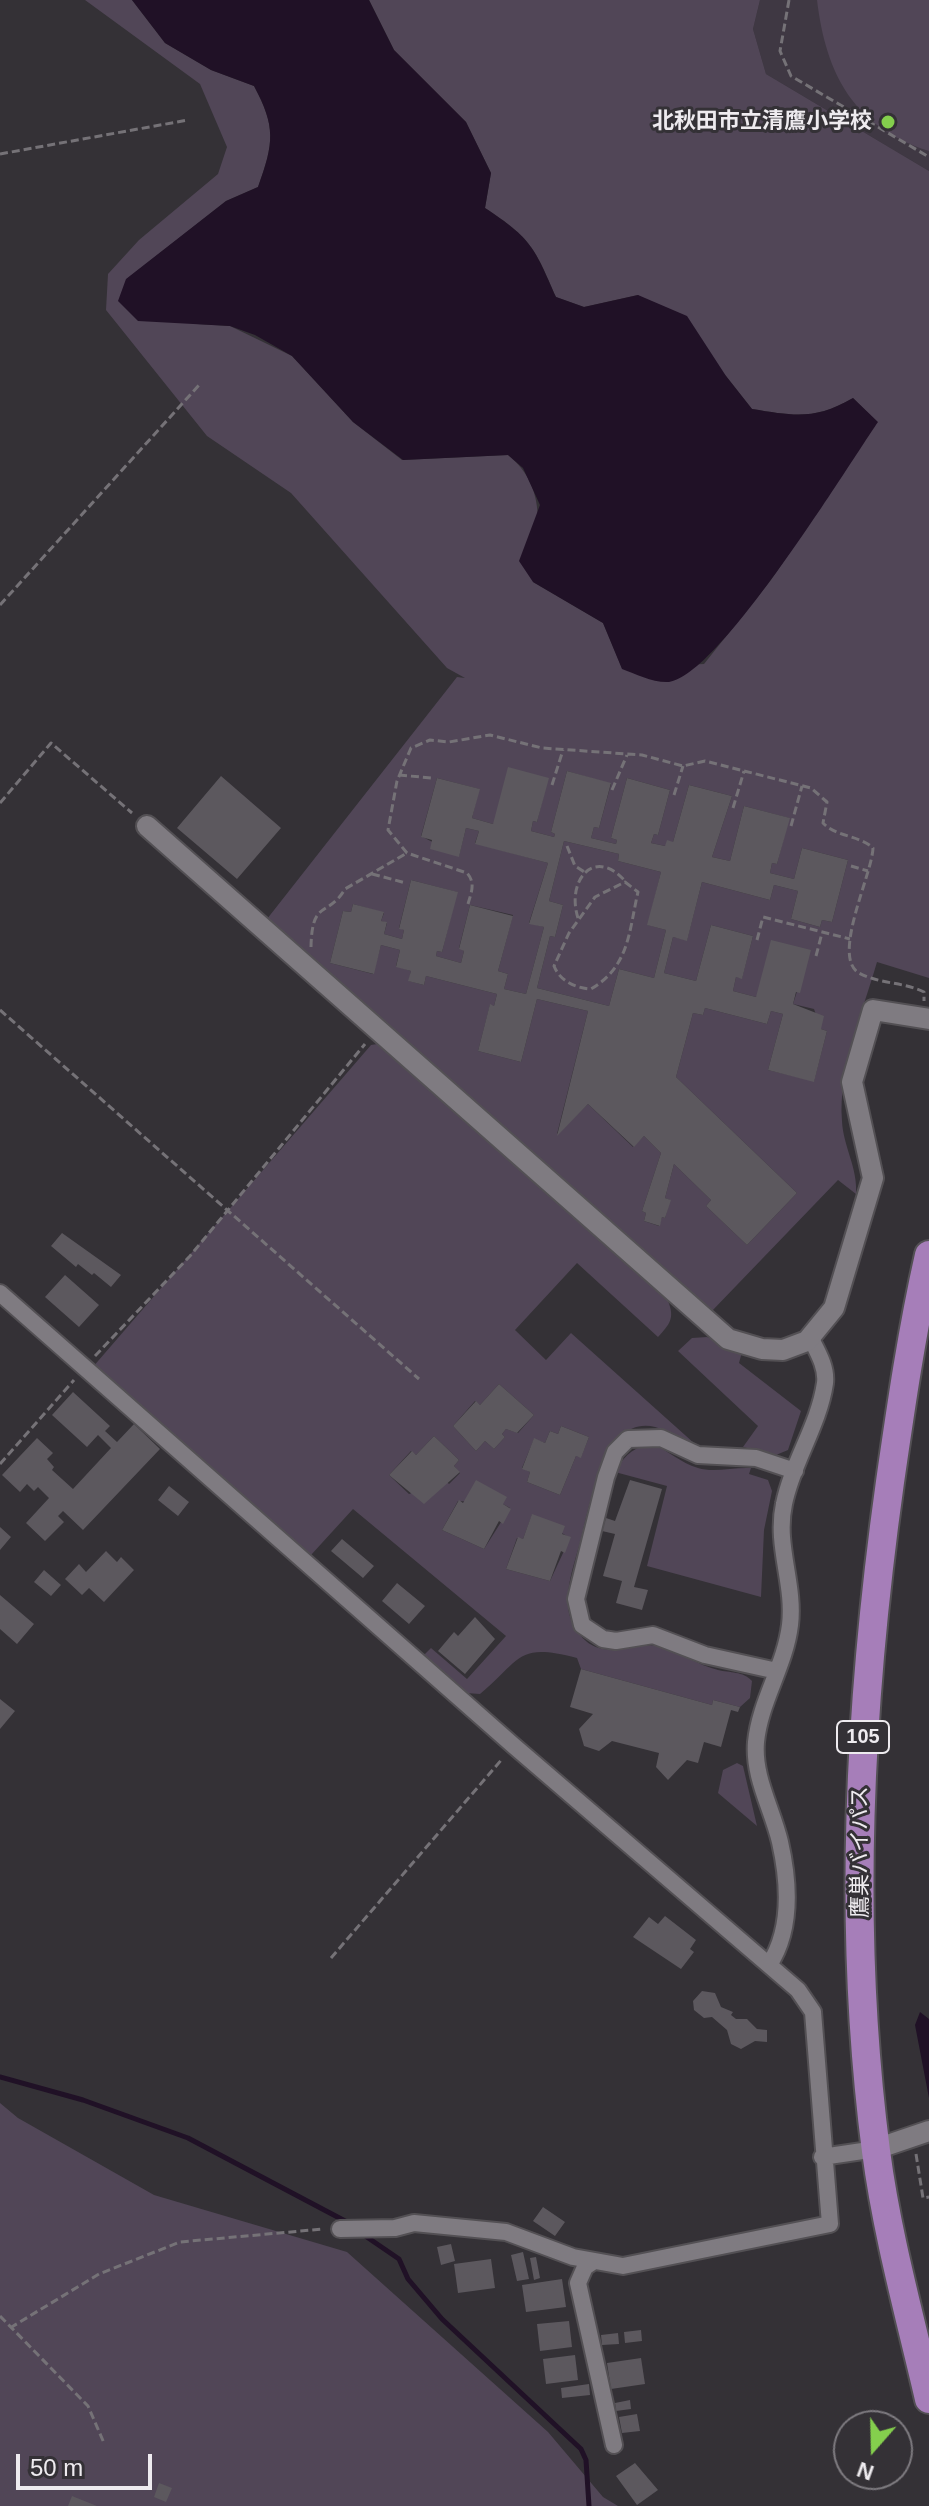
<!DOCTYPE html>
<html>
<head>
<meta charset="utf-8">
<style>
	body { margin:0 }
	#map { position:relative; width:929px; height:2506px; overflow:hidden; background:#343136; font-family:Helvetica,sans-serif }
	canvas { display:block }
	.north { position:absolute; left:833px; top:2410px; width:80px; height:80px; box-sizing:border-box; background:#343136; border:2px solid #7e7b80; border-radius:50%; rotate:200deg; font-size:22px; font-weight:700; line-height:32px; text-align:center; color:#eeebef }
	.north::after { content:''; display:block; margin:auto; width:28px; height:36px; background:#84cf4d; clip-path:polygon(50% 0,100% 100%,50% 72%,0 100%) }
	.scale { position:absolute; left:16px; top:2454px; width:136px; height:36px; box-sizing:border-box; border:4px solid #eeebef; border-top:0; padding-left:10px; font-size:24px; line-height:28px; white-space:nowrap; color:#eeebef; -webkit-text-stroke:6px #343136; paint-order:stroke }
</style>
</head>
<body>
<div id="map">
<canvas width="929" height="2506"></canvas>
<div class="north">N</div>
<div class="scale">50 m</div>
</div>
<script>
const c = document.querySelector('canvas').getContext('2d');
c.lineJoin = 'round';
function paint(path, color) { c.fillStyle = color; c.fill(path, 'evenodd'); }
function trace(path, color, width, dash) { c.strokeStyle = color; c.lineWidth = width; c.lineCap = dash ? 'butt' : 'round'; c.setLineDash(dash || []); c.stroke(path); }
function label(font, color, halo, rows, align = 'center') {
  c.font = font + ' Helvetica,"Noto Sans JP",sans-serif'; c.lineWidth = 6; c.setLineDash([]); c.textBaseline = 'middle'; c.strokeStyle = halo; c.fillStyle = color; for (const [text, x, y, turn = 0] of rows) {
    c.save(); c.translate(x, y); c.rotate((+turn || 0) * Math.PI / 180); c.textAlign = isNaN(turn) ? turn : align; if (halo) c.strokeText(text, 0, 0); c.fillText(text, 0, 0); c.restore();
  }
}
paint(new Path2D(`
	M760,0h169v171l-163,-97 -13,-45z`), '#3f3843');
paint(new Path2D(`
	M85,0h47l33,43 46,27 43,16c22,41 20,57 4,101l-32,14 -99,78 70,45 33,2 62,30 61,66 49,38 106,-5c42,34 29,79 25,127l70,41 19,45 82,-4 67,-84 106,-158 -24,-24c-38,22 -58,18 -101,11l-26,-33 -88,-81 -54,12 -28,-10c-21,-49 -25,-59 -71,-89l6,-35 -25,-51 -72,-72 -25,-50h391l-7,29 13,45 163,97v807l-52,-16c-14,49 -39,107 -35,159 1,25 16,47 14,73l-18,-14 -127,132 -444,-393 190,-242 8,1 -18,-10 -156,-175 -84,-57 -101,-126 2,-36 31,-34 79,-66 9,-27 -27,-63zM567,771l44,13 -12,44 -5,-1 -3,11 25,6 1,-4 -6,-2 16,-60 43,12 -12,45 -4,-1 -3,9 14,3 8,-4 16,-57 43,11 -20,61 18,4 14,-55 45,12 -12,46 -5,-1 -2,10 24,6 8,-31 46,12 -16,62 -10,-2 -2,7 -29,-8 7,-28 -24,-6 -4,15 -68,-18 -15,58 -14,-3 -9,36 32,8 15,-56 42,11 -11,42 -6,-1 -3,14 23,6 54,-46 -17,53 21,5 7,20 6,2 -13,50 -46,-11 15,-56 -12,-3 -4,13 -62,-16 -2,7 -10,-2 -17,64 121,116 -50,52 -41,-39 5,-6 -37,-36 -9,34 5,2 -5,18 -3,-1 -3,9 -15,-5 2,-8 -4,-2 19,-58 -17,-17 -11,11 -45,-43 -31,30 31,-123 -51,-12 -16,63 -43,-11 12,-46 4,1 3,-12 -71,-18 -2,9 -15,-4 2,-10 -15,-5 4,-16 -19,-5 -8,29 -43,-11 13,-52 8,1 2,-8 31,9 -3,8 6,2 -3,11 18,5 2,-9 -5,-2 12,-48 46,12 -15,60 -5,-1 -1,5 25,7 3,-12 -5,-3 11,-43 43,10 -15,56 10,3 -4,15 22,5 18,-67 -15,-4 19,-60 -73,-20 4,-12 -13,-3 -7,28 -38,-20 16,-58 42,11 -7,29 21,6 55,-46 -11,44 -4,-1 -2,10 23,6 1,-3 -4,-2z
	M817,0h112v151c-75,-24 -103,-76 -112,-151z
	M564,841l55,13 -1,7 43,11 -13,53 18,5 -12,48 -35,-9 -10,37 -72,-18 13,-52 5,1 8,-32 -14,-4z
	M383,1043l285,258c7,17 2,23 -10,36l-81,-74 -62,67 31,30 25,-27 124,111 -5,4c-73,-65 -94,28 -107,83 -6,28 -25,68 -9,95 25,43 57,12 88,21 19,6 36,18 56,23 12,3 25,1 34,11l-2,17 -10,9 -27,-7 -1,5 -131,-36 -4,-11c-61,-16 -55,1 -97,36l-14,-1 -43,-37 8,-8 36,31 39,-43 -153,-127 -42,46 -219,-187 279,-323zM499,1384l35,31 -16,18 -12,-4 -4,5 3,3 -11,12 -9,-8 -9,10 -23,-25 22,-25 5,4zM561,1426l28,11 -8,20 -5,-1 -16,39 -33,-13 3,-10 -8,-4 12,-29 11,4 5,-12 8,3zM434,1436l25,24 -5,6 6,7 -11,11 -3,-3 -37,13 -20,-19 22,-24 5,4zM458,1501l45,3 7,4 -26,41 -42,-19zM532,1515l38,23 -20,43 -44,-12 11,-31 6,1z
	M707,1337l35,15 -3,11 62,48 -13,39 -12,5 -33,-8 15,-21 -80,-75 14,-13z
	M651,1444c18,6 29,19 47,24 16,5 35,-1 53,0l-2,6 19,6 4,11 -8,39 -3,67 -114,-31 20,-80 -52,-14c10,-17 17,-24 36,-28z
	M737,1763l6,3 14,60 -39,-33 5,-23z
	M0,2103l18,15 136,77 193,57 201,180 55,65 15,9h-618z`), '#514657');
paint(new Path2D(`
	M132,0h237l25,50 72,72 25,51 -6,35c47,31 49,39 71,89l28,10 54,-12 49,21 39,60 26,33c43,7 63,11 101,-11l25,24c-33,48 -159,254 -209,260 -16,1 -33,-8 -47,-13l-19,-46 -70,-41 -14,-21 21,-56 -17,-37 -15,-13 -105,5 -50,-38 -61,-66 -37,-21 -25,-9 -92,-5 -20,-20 8,-22 100,-78 32,-14c16,-44 18,-60 -4,-101l-43,-16 -46,-27z
	M920,2012l9,7v79l-14,-73z`), '#201126');
trace(new Path2D(`
	M0,2077l83,23 105,38 159,84
	M361,2233l38,26 9,20 34,40 139,130 5,11 3,46`), '#201126', 5);
paint(new Path2D(`
	M508,767l41,11 -12,44 -4,-1 -2,10 23,6 1,-3 -4,-2 16,-61 44,12 -12,45 -5,-1 -3,11 25,6 1,-4 -6,-2 16,-60 43,12 -12,45 -4,-1 -3,9 14,3 2,-6 6,2 16,-57 43,11 -20,61 18,4 14,-55 46,12 -13,46 -5,-1 -2,10 24,6 8,-31 46,12 -16,62 -10,-2 -2,7 -29,-8 7,-28 -24,-6 -4,15 -68,-18 -15,59 -14,-4 -9,36 32,8 15,-56 42,11 -11,43 -6,-2 -3,14 23,6 15,-57 40,10 -11,43 -4,-1 -3,12 31,12 -3,13 6,2 -13,51 -46,-12 15,-56 -12,-3 -4,13 -62,-16 -2,7 -10,-2 -17,64 121,116 -50,52 -41,-39 5,-6 -37,-36 -9,34 6,2 -6,18 -3,-1 -2,9 -16,-5 2,-8 -4,-2 19,-58 -17,-17 -10,11 -46,-43 -31,32 31,-125 -51,-12 -16,63 -43,-11 12,-47 4,2 3,-12 -71,-18 -2,9 -16,-4 3,-10 -15,-4 4,-17 -19,-5 -7,29 -44,-11 13,-52 8,1 2,-8 31,8 -3,9 6,1 -3,12 18,5 2,-9 -5,-1 12,-49 47,12 -16,60 -5,-1 -1,5 25,7 3,-12 -5,-2 11,-44 43,11 -15,55 10,3 -4,15 22,5 18,-67 -15,-3 19,-61 -73,-19 4,-13 -13,-3 -7,29 -29,-8 2,-9 -11,-3 16,-59 43,11 -8,29 21,6zM564,841l55,13 -1,7 43,11 -14,53 19,5 -12,48 -35,-9 -10,37 -72,-18 13,-52 5,1 8,-32 -14,-4z
	M221,776l60,52 -44,51 -60,-51z
	M62,1233l59,42 -10,12 -17,-14 -2,2 -14,-11 -2,3 -25,-21z
	M65,1275l34,30 -20,22 -34,-30z
	M499,1384l35,31 -17,18 -11,-4 -4,5 3,3 -11,12 -9,-8 -9,10 -23,-25 23,-25 4,4z
	M73,1392l37,34 -5,5 12,11 17,-18 26,25 -77,81 -20,-19 -5,5 6,6 -19,19 -19,-18 23,-25 -11,-11 -4,4 -7,-7 -7,8 -18,-17 35,-37 16,15 -6,6 7,8 -2,3 21,19 38,-41 -13,-13 -11,12 -35,-32z
	M561,1426l28,11 -8,21 -5,-2 -16,39 -33,-13 3,-10 -8,-3 12,-31 11,5 5,-12 8,3z
	M434,1436l25,24 -5,6 6,6 -36,32 -35,-29 23,-24 4,4z
	M476,1480l31,17 -4,7 8,5 -8,15 -4,-3 -15,28 -42,-19 17,-30 4,3z
	M630,1480l32,9 -28,98 14,3 -6,20 -26,-7 6,-22 -19,-5 12,-42 -13,-3 4,-13 9,3z
	M169,1486l20,16 -11,14 -20,-16z
	M532,1514l33,12 -3,8 9,3 -6,16 -4,-2 -11,30 -44,-12 12,-32 5,2z
	M0,1527l11,10 -11,13z
	M342,1539l32,27 -11,12 -32,-27z
	M106,1551l11,11 4,-5 13,13 -30,32 -15,-14 -7,7 -17,-16 14,-15 7,8z
	M44,1570l17,15 -10,11 -17,-14z
	M397,1583l28,23 -16,18 -27,-23z
	M0,1595l34,29 -17,20 -17,-15z
	M475,1617l20,22 -30,35 -27,-23 16,-19 4,4z
	M581,1669l131,36 1,-5 27,7 -2,5 -7,-2 -10,37 -17,-5 -6,21 -11,-3 -19,20 -12,-13 3,-14 -47,-12 -13,10 -15,-5 -5,-17 14,-15 -23,-7z
	M0,1699l15,12 -15,18z
	M665,1916l31,24 -6,9 4,3 -13,17 -48,-32 16,-20 9,7z
	M702,1991l13,2 6,14 12,5 -2,3 5,4h11l10,10 10,1v12l-12,-1 -14,8 -10,-5 -4,-14 -15,-13 -8,1 -10,-8 -1,-9z
	M543,2207l22,15 -10,14 -22,-15z
	M451,2244l4,17 -14,4 -4,-18z
	M523,2252l6,27 -12,2 -6,-26z
	M536,2257l4,21 -6,2 -4,-22z
	M491,2259l4,29 -37,5 -4,-29z
	M562,2279l4,28 -40,5 -4,-27z
	M569,2321l3,26 -32,4 -3,-27z
	M641,2330l1,11 -17,2 -1,-11z
	M618,2333l1,11 -17,1 -1,-10z
	M575,2355l3,25 -32,4 -3,-25z
	M641,2358l4,26 -34,5 -4,-26z
	M589,2384l1,11 -28,3 -1,-10z
	M630,2400l1,9 -15,2 -1,-8z
	M637,2414l3,17 -18,2 -3,-16z
	M635,2463l23,27 -21,15 -21,-29z
	M159,2483l13,5 -6,14 -12,-5z
	M72,2496l25,10h-29z`), '#5c585e');
const minor = new Path2D(`
	M0,1293l514,453 284,244 15,22 17,212 -207,42 -50,-9 -67,-25 -92,-9 -19,5 -55,1
	M777,1671l-72,-16 -52,-20 -37,6 -13,-2 -21,-14 -6,-26 30,-122 9,-25 13,-13 33,-1 37,17 58,3 39,13
	M769,1965c23,-35 20,-83 11,-123 -8,-34 -27,-65 -24,-100 4,-41 29,-76 34,-117 5,-41 -15,-80 -6,-121 8,-41 35,-79 41,-121 2,-16 -8,-32 -15,-46
	M822,2157l54,-8
	M594,2261l-9,6 -7,16 36,162`);
const tertiary = new Path2D(`
	M147,826l581,513 34,10 21,1 24,-9 27,-33 39,-130 -21,-96 21,-72 56,9
	M876,2149l53,-18`);
const trunk = new Path2D(`
	M929,1255c-17,75 -28,151 -39,227 -31,221 -43,447 -14,669 11,84 34,166 53,248`);
trace(minor, '#535054', 20);
trace(tertiary, '#535054', 24);
trace(trunk, '#535054', 32);
trace(new Path2D(`
	M789,0l-9,51 11,25 138,81
	M0,154l188,-34
	M0,605l200,-221
	M399,775l32,3
	M552,785l11,-35
	M612,790l15,-35
	M674,795l9,-29
	M0,803l51,-60 81,70
	M733,808l11,-37
	M791,826l11,-40
	M567,846l8,20 11,7
	M851,866l17,5
	M372,874l34,9
	M625,882l13,10c-9,38 -8,74 -47,97 -16,-1 -31,-8 -37,-23l15,-33 26,-36z
	M468,904c3,-11 8,-21 -1,-31l-60,-20 -19,-23 9,-49 14,-33 19,-8 19,2 41,-7 52,13 100,7 41,11 22,-5 106,27 16,14 -4,21c13,14 36,12 50,25 -1,27 -42,109 -14,125 20,11 45,9 65,19v9
	M578,918c-12,-37 16,-72 47,-37
	M757,940l6,-23 87,22
	M311,947c1,-49 17,-29 34,-58l62,-36
	M816,956l6,-23
	M0,1010l419,369
	M95,1356l95,-100 175,-212
	M0,1464l74,-84
	M331,1958l172,-200
	M916,2154l7,44 6,-1
	M0,2316l88,90 16,37
	M10,2328l89,-54 81,-32 143,-13`), '#757277', 3, [8, 4]);
trace(minor, '#7f7b81', 16);
trace(tertiary, '#7f7b81', 20);
trace(trunk, '#a67eb9', 28);
for (const [x, y, r, color] of [
	[888,122,8,"#84cf4d"]
]) { const dot = new Path2D(); dot.arc(x, y, r, 0, 2 * Math.PI); c.fillStyle = color; c.fill(dot); trace(dot, '#343136', 3); }
for (const [x, y, w] of [
	[863,1737,52]
]) { const box = new Path2D(); box.roundRect(x - w / 2, y - 16, w, 32, 6); c.fillStyle = '#343136'; c.fill(box); trace(box, '#eeebef', 2); }
label('bold 20px', '#eeebef', null, [
	["105",863,1737]
]);
label('bold 22px', '#eeebef', '#343136', [
	["北秋田市立清鷹小学校",872,122]
], 'right');
label('22px', '#eeebef', '#343136', [
	["鷹巣バイパス",861,1852,-90]
]);
</script>
</body>
</html>
